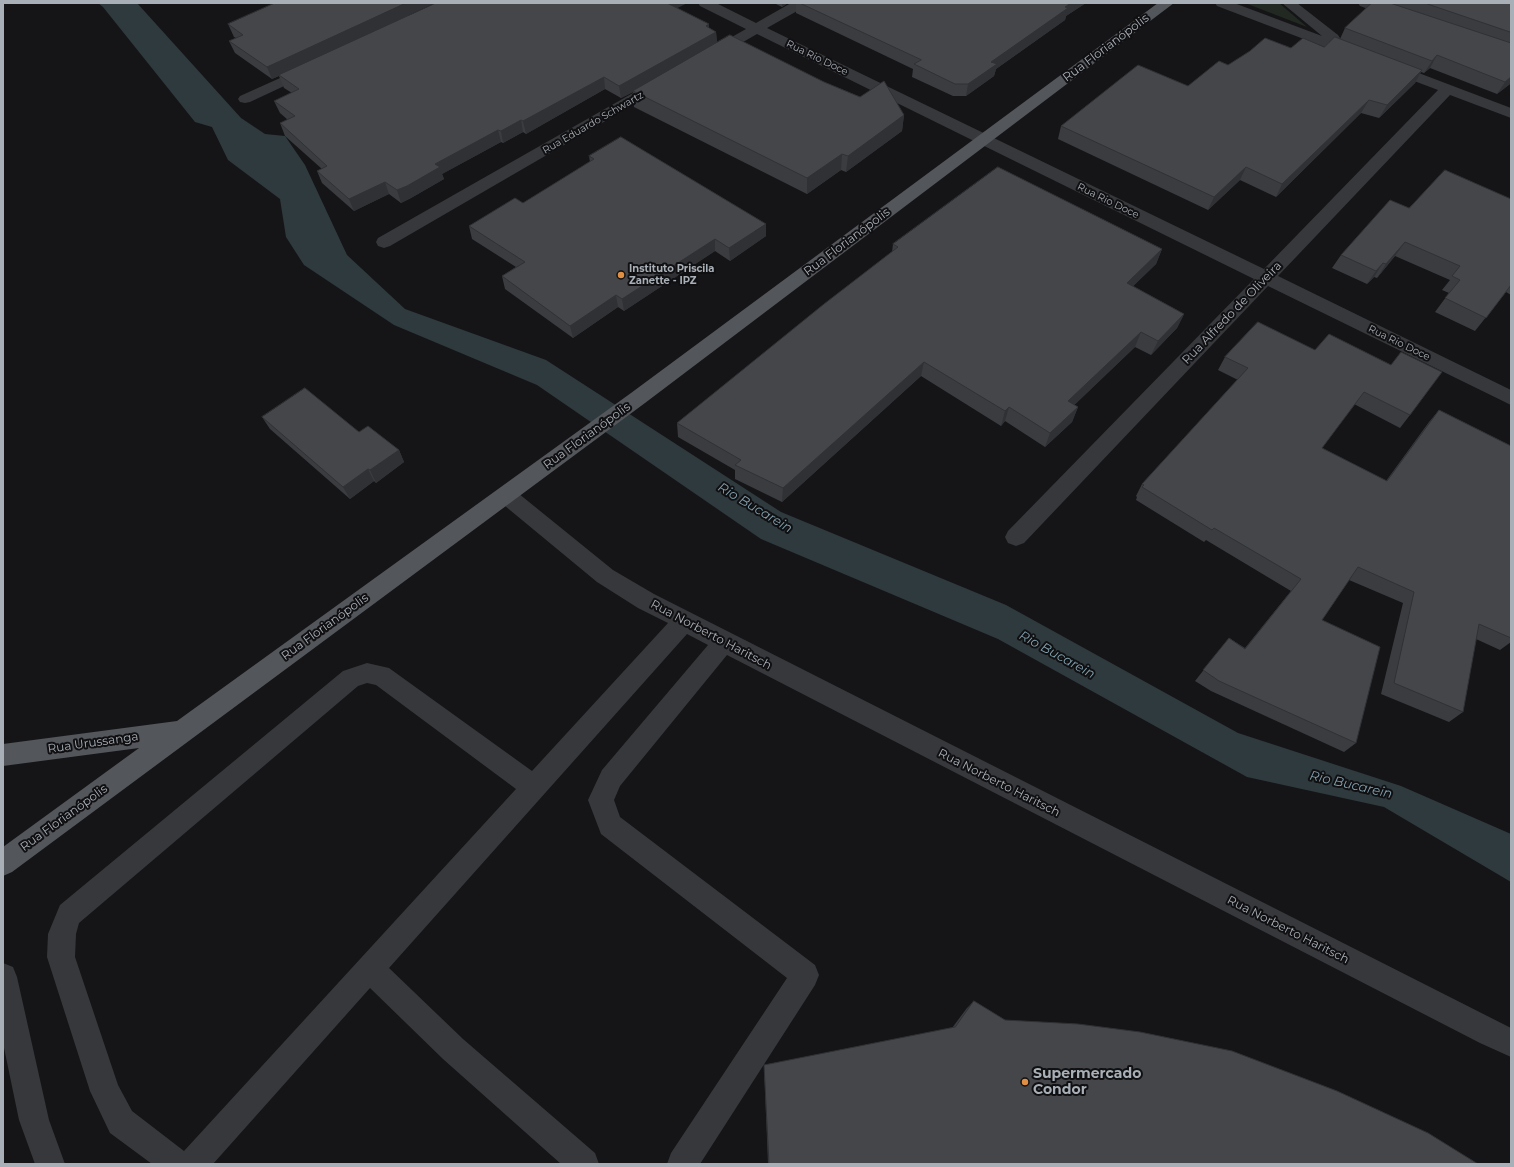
<!DOCTYPE html>
<html>
<head>
<meta charset="utf-8">
<style>
	body { margin:0 }
	#map { position:relative; width:1514px; height:1167px; overflow:hidden; background:#151517; font-family:Montserrat,sans-serif }
	canvas { display:block }
	.frame { position:absolute; inset:0; border:4px solid #a8afb6; pointer-events:none }
</style>
</head>
<body>
<div id="map">
<canvas width="1514" height="1167"></canvas>
<div class="frame"></div>
</div>
<script>
const c = document.querySelector('canvas').getContext('2d');
c.lineJoin = 'round';
function paint(path, color) { c.fillStyle = color; c.fill(path, 'evenodd'); }
function trace(path, color, width, dash) { c.strokeStyle = color; c.lineWidth = width; c.lineCap = dash ? 'butt' : 'round'; c.setLineDash(dash || []); c.stroke(path); }
function label(font, color, halo, rows, align = 'center') {
  c.font = font + ' Montserrat,sans-serif'; c.lineWidth = 4; c.setLineDash([]); c.textBaseline = 'middle'; c.strokeStyle = halo; c.fillStyle = color; for (const [text, x, y, turn = 0] of rows) {
    c.save(); c.translate(x, y); c.rotate((+turn || 0) * Math.PI / 180); c.textAlign = isNaN(turn) ? turn : align; if (halo) c.strokeText(text, 0, 0); c.fillText(text, 0, 0); c.restore();
  }
}
paint(new Path2D(`
	M1245,3h34l28,24z`), '#222922');
paint(new Path2D(`
	M98,3h39l104,115 24,16 20,2 20,29 42,90 58,54 141,51 235,152 225,93 232,128 163,53 110,48v48l-127,-75 -137,-30 -249,-138 -237,-100 -224,-154 -143,-60 -90,-60 -18,-28 -6,-38 -52,-39 -16,-33 -17,-5 -92,-115z`), '#2f3a3e');
paint(new Path2D(`
	M698,3h18l40,20 35,-20h17l-2,3 -39,22 497,241 174,-179 -53,-20 -2,-3 2,-3 5,-1 5,1 116,44v10l-61,-23 -172,181 233,114v15l-243,-119 -244,257 -8,3 -8,-3 -3,-6 3,-6 246,-252 -497,-245 -40,23 -5,1 -5,-1 -2,-3 2,-3 39,-22 -46,-23z
	M1215,3h19l88,33 -40,-33h15l41,32 2,3 -4,3 25,10 2,3 -2,3 -5,1 -5,-1 -134,-51z
	M1358,3h20l25,9 2,3 -2,3 -5,1 -5,-1 -33,-12z
	M309,65l5,1 2,3 -2,3 -64,30 -5,1 -5,-1 -2,-3 2,-3z
	M659,80l5,1 2,3 -2,3 -274,159 -6,2 -6,-2 -2,-4 2,-4 276,-157z
	M506,487l7,2 100,81 41,24 857,434v29l-31,-14 -753,-388 -107,131 -6,14 6,17 195,148 4,10 -4,10 -115,179h-33l4,-11 116,-175 -186,-144 -13,-34 14,-30 106,-125 -21,-11 -298,334 74,71 132,114 4,11h-38l-118,-105 -73,-71 -157,176h-61l-42,-31 -20,-42 -43,-134 1,-23 12,-29 283,-234 24,-8 22,5 143,103 136,-148 -30,-15 -41,-26 -98,-81 -3,-6 3,-6zM367,683l9,2 140,104 -332,362 -52,-40 -14,-26 -43,-128 1,-23 3,-11 279,-237z
	M3,963l10,4 4,10 32,143 16,44h-30l-16,-44 -16,-77z`), '#36383b');
paint(new Path2D(`
	M1158,3h16l-529,400 -633,469 -9,4v-29l136,-99 -136,18v-22l174,-23 454,-328z`), '#53565a');
paint(new Path2D(`
	M687,3l-10,5 32,20 7,4 1,11 107,39 80,33 -2,16 -56,41 -5,-2 -34,24 -173,-87 -1,-15 -12,6 -16,-9 -79,45 -3,-2 -20,11 -2,-1 -59,32 2,5 -33,19 -10,5 -12,-9 -35,17 -32,-28 -5,-12 5,-2 -37,-33 -5,-13 8,-3 -8,-7 -6,-12 18,-8 -8,-5 -5,-12 -7,3 -37,-26 -6,-12 7,-3 -2,-1 -6,-13z
	M774,3h14l-6,4z
	M796,3h290l-20,13 -1,4 -69,49 -2,7 -28,20h-13l-41,-19 1,-8 -117,-56z
	M1372,3h139v82l-1,-1 -13,10 -67,-26 -6,5 -3,-1 -6,11 -36,35 -18,-5 -85,84 -36,-17 -32,30 -150,-71 3,-13 127,-40 40,-21 63,-17 33,-1 16,-8 5,-11z
	M589,156l177,80 -36,25 -15,-10 -91,60 -6,-4 -45,31 -68,-49 -3,-13 14,-9 -44,-28 -3,-13 54,-23 67,-41z
	M1511,199v96l-5,-3 -31,39 -40,-19 14,-19 -7,-3 8,-10 -55,-24 -18,22 -3,-1 -7,7 -35,-16 9,-13 68,-47z
	M893,244l269,5 -6,15 -23,22 51,28 -7,14 -26,27 -16,-8 -61,58 4,2 -6,15 -27,25 -40,-26 -4,5 -80,-50 -139,126 -47,-23v-9l-57,-33 -1,-14 215,-171z
	M1258,322l152,93 -10,13 -46,-24 -32,44 64,33 43,-59 10,-12 72,36v196l-11,8 -24,-11 -13,73 -14,10 -68,-28 22,-91 -54,-23 -27,40 34,123 -12,9 -133,-61 -16,-10 34,-43 16,10 46,-57 -85,-51 -2,2 -68,-42 1,-3 -1,-1 6,-12 96,-104 -20,-10 7,-13z
	M262,417l97,15 40,18 5,12 -28,21 -2,-2 -24,18 -80,-70z
	M974,1001l31,19 473,144h-710l-4,-99 188,-37 15,-20z`), '#3a3c40');
paint(new Path2D(`
	M406,3h29l-163,76 -5,-12z
	M665,3h22l-22,11z
	M782,3h6l-6,4z
	M1071,3h15l-20,13 -1,4 -69,49 -2,7 -28,20 2,-12 23,-22z
	M709,24v12l7,-4 1,12 -84,47v1l-12,6 -2,-12z
	M1437,55l-7,13 -6,5 8,-12z
	M1422,70l-7,13 -36,35 8,-13z
	M604,77l1,12 -79,45 -3,-13z
	M1511,77v5l-1,2 -13,10 8,-12z
	M1369,100l-8,13 -85,84 6,-13z
	M904,115l-2,16 -56,41 2,-16z
	M521,120l2,12 -20,11 -2,-12z
	M498,130l3,12 -59,32 2,5 -33,19 -10,5 -4,-13 38,-26z
	M842,154l-1,16 -34,24v-16z
	M1246,167l-6,13 -32,30 6,-13z
	M385,182l4,12 -35,17 -5,-12z
	M766,224v12l-36,25 -1,-13z
	M715,239v12l-91,60 -2,-12z
	M1405,242l-10,14 -18,22 9,-14z
	M1162,249l-6,15 -35,34 6,-15z
	M1383,263l-9,14 -7,7 9,-13z
	M616,295l2,12 -45,31 -3,-12z
	M1184,314l-7,14 -26,27 7,-14z
	M1141,332l-6,15 -72,69 5,-15z
	M924,362l-3,14 -139,126 1,-14z
	M1009,407l-4,14 -4,5 4,-15z
	M1078,407l-6,15 -27,25 5,-14z
	M399,450l5,12 -28,21 -6,-13z
	M368,469l6,12 -24,18 -7,-12z`), '#303134');
const building = new Path2D(`
	M275,3h131l-139,64 -38,-26 14,-6 -15,-11z
	M436,3h231l42,21 -3,2 10,6 -97,54 -15,-9 -81,44 -2,-1 -20,11 -3,-1 -63,34 5,3 -33,19 -10,4 -12,-8 -36,17 -32,-28 10,-5 -47,-43 15,-7 -21,-15 25,-12 -20,-14z
	M800,3h271l-6,4 3,1 -77,54 6,2 -29,20h-13l-41,-20 7,-4z
	M1372,3h18l121,40v34l-6,5 -68,-27 -5,6 -87,-33z
	M1425,3h86v29z
	M730,35l94,47 36,15 24,-16 20,34 -56,41 -6,-2 -35,24 -174,-87z
	M1335,37l87,33 -35,35 -18,-5 -87,84 -36,-17 -32,30 -153,-71 77,-61 50,21 31,-25 9,4 22,-14 15,-13 26,10 12,-10 21,9z
	M621,137l145,87 -37,24 -14,-9 -93,60 -6,-4 -46,31 -68,-50 23,-14 -56,-36 46,-28 8,5 71,-44 -5,-3z
	M998,167l164,82 -35,34 57,31 -26,27 -17,-9 -73,69 10,6 -28,26 -41,-26 -4,4 -81,-49 -141,126 -48,-23 6,-5 -64,-37 147,-119 74,-57 -5,-3z
	M1445,170l66,29v86l-25,33 -41,-20 15,-18 -8,-4 8,-10 -55,-24 -19,22 -3,-1 -7,8 -35,-16 49,-55 19,8z
	M1258,322l57,28 14,-16 62,31 10,-13 41,20 -32,43 -46,-23 -42,56 65,33 52,-71 72,36v192l-32,-14 -16,88 -69,-29 20,-91 -56,-25 -36,53 58,27 -24,96 -137,-62 -16,-11 26,-32 16,11 56,-70 -87,-51 -2,2 -70,-43 2,-2 -2,-1 106,-116 -23,-11z
	M305,388l54,44 9,-6 31,24 -29,20 -2,-1 -25,18 -81,-70z
	M974,1001l31,19 73,4 62,8 92,19 105,40 91,42 50,31h-709l-5,-99 191,-38z`);
paint(building, '#44464a');
trace(building, '#303134', 1);
for (const [x, y, r, color] of [
	[621,275,4,"#e18f43"],
	[1025,1082,4,"#e18f43"]
]) { const dot = new Path2D(); dot.arc(x, y, r, 0, 2 * Math.PI); c.fillStyle = color; c.fill(dot); trace(dot, '#101012', 1.5); }
label('10px', '#a8afb6', '#101012', [
	["Rua Rio Doce",817,58,26],
	["Rua Eduardo Schwartz",593,123,-30],
	["Rua Rio Doce",1108,201,26],
	["Rua Rio Doce",1399,343,26]
]);
label('bold 10px', '#a8afb6', '#101012', [
	["Instituto Priscila",629,269],
	["Zanette - IPZ",629,281]
], 'left');
label('12px', '#a8afb6', '#101012', [
	["Rua Florianópolis",1106,48,-37],
	["Rua Florianópolis",847,242,-37],
	["Rua Alfredo de Oliveira",1232,313,-46],
	["Rua Florianópolis",587,436,-36],
	["Rua Florianópolis",325,627,-36],
	["Rua Norberto Haritsch",711,635,28],
	["Rua Urussanga",93,743,-8],
	["Rua Norberto Haritsch",999,783,27],
	["Rua Florianópolis",64,818,-36],
	["Rua Norberto Haritsch",1288,930,27]
]);
label('italic 13px', '#82a1ae', '#101012', [
	["Rio Bucarein",755,508,31],
	["Rio Bucarein",1057,655,29],
	["Rio Bucarein",1351,785,13]
]);
label('bold 14px', '#a8afb6', '#101012', [
	["Supermercado",1033,1074],
	["Condor",1033,1090]
], 'left');
</script>
</body>
</html>
